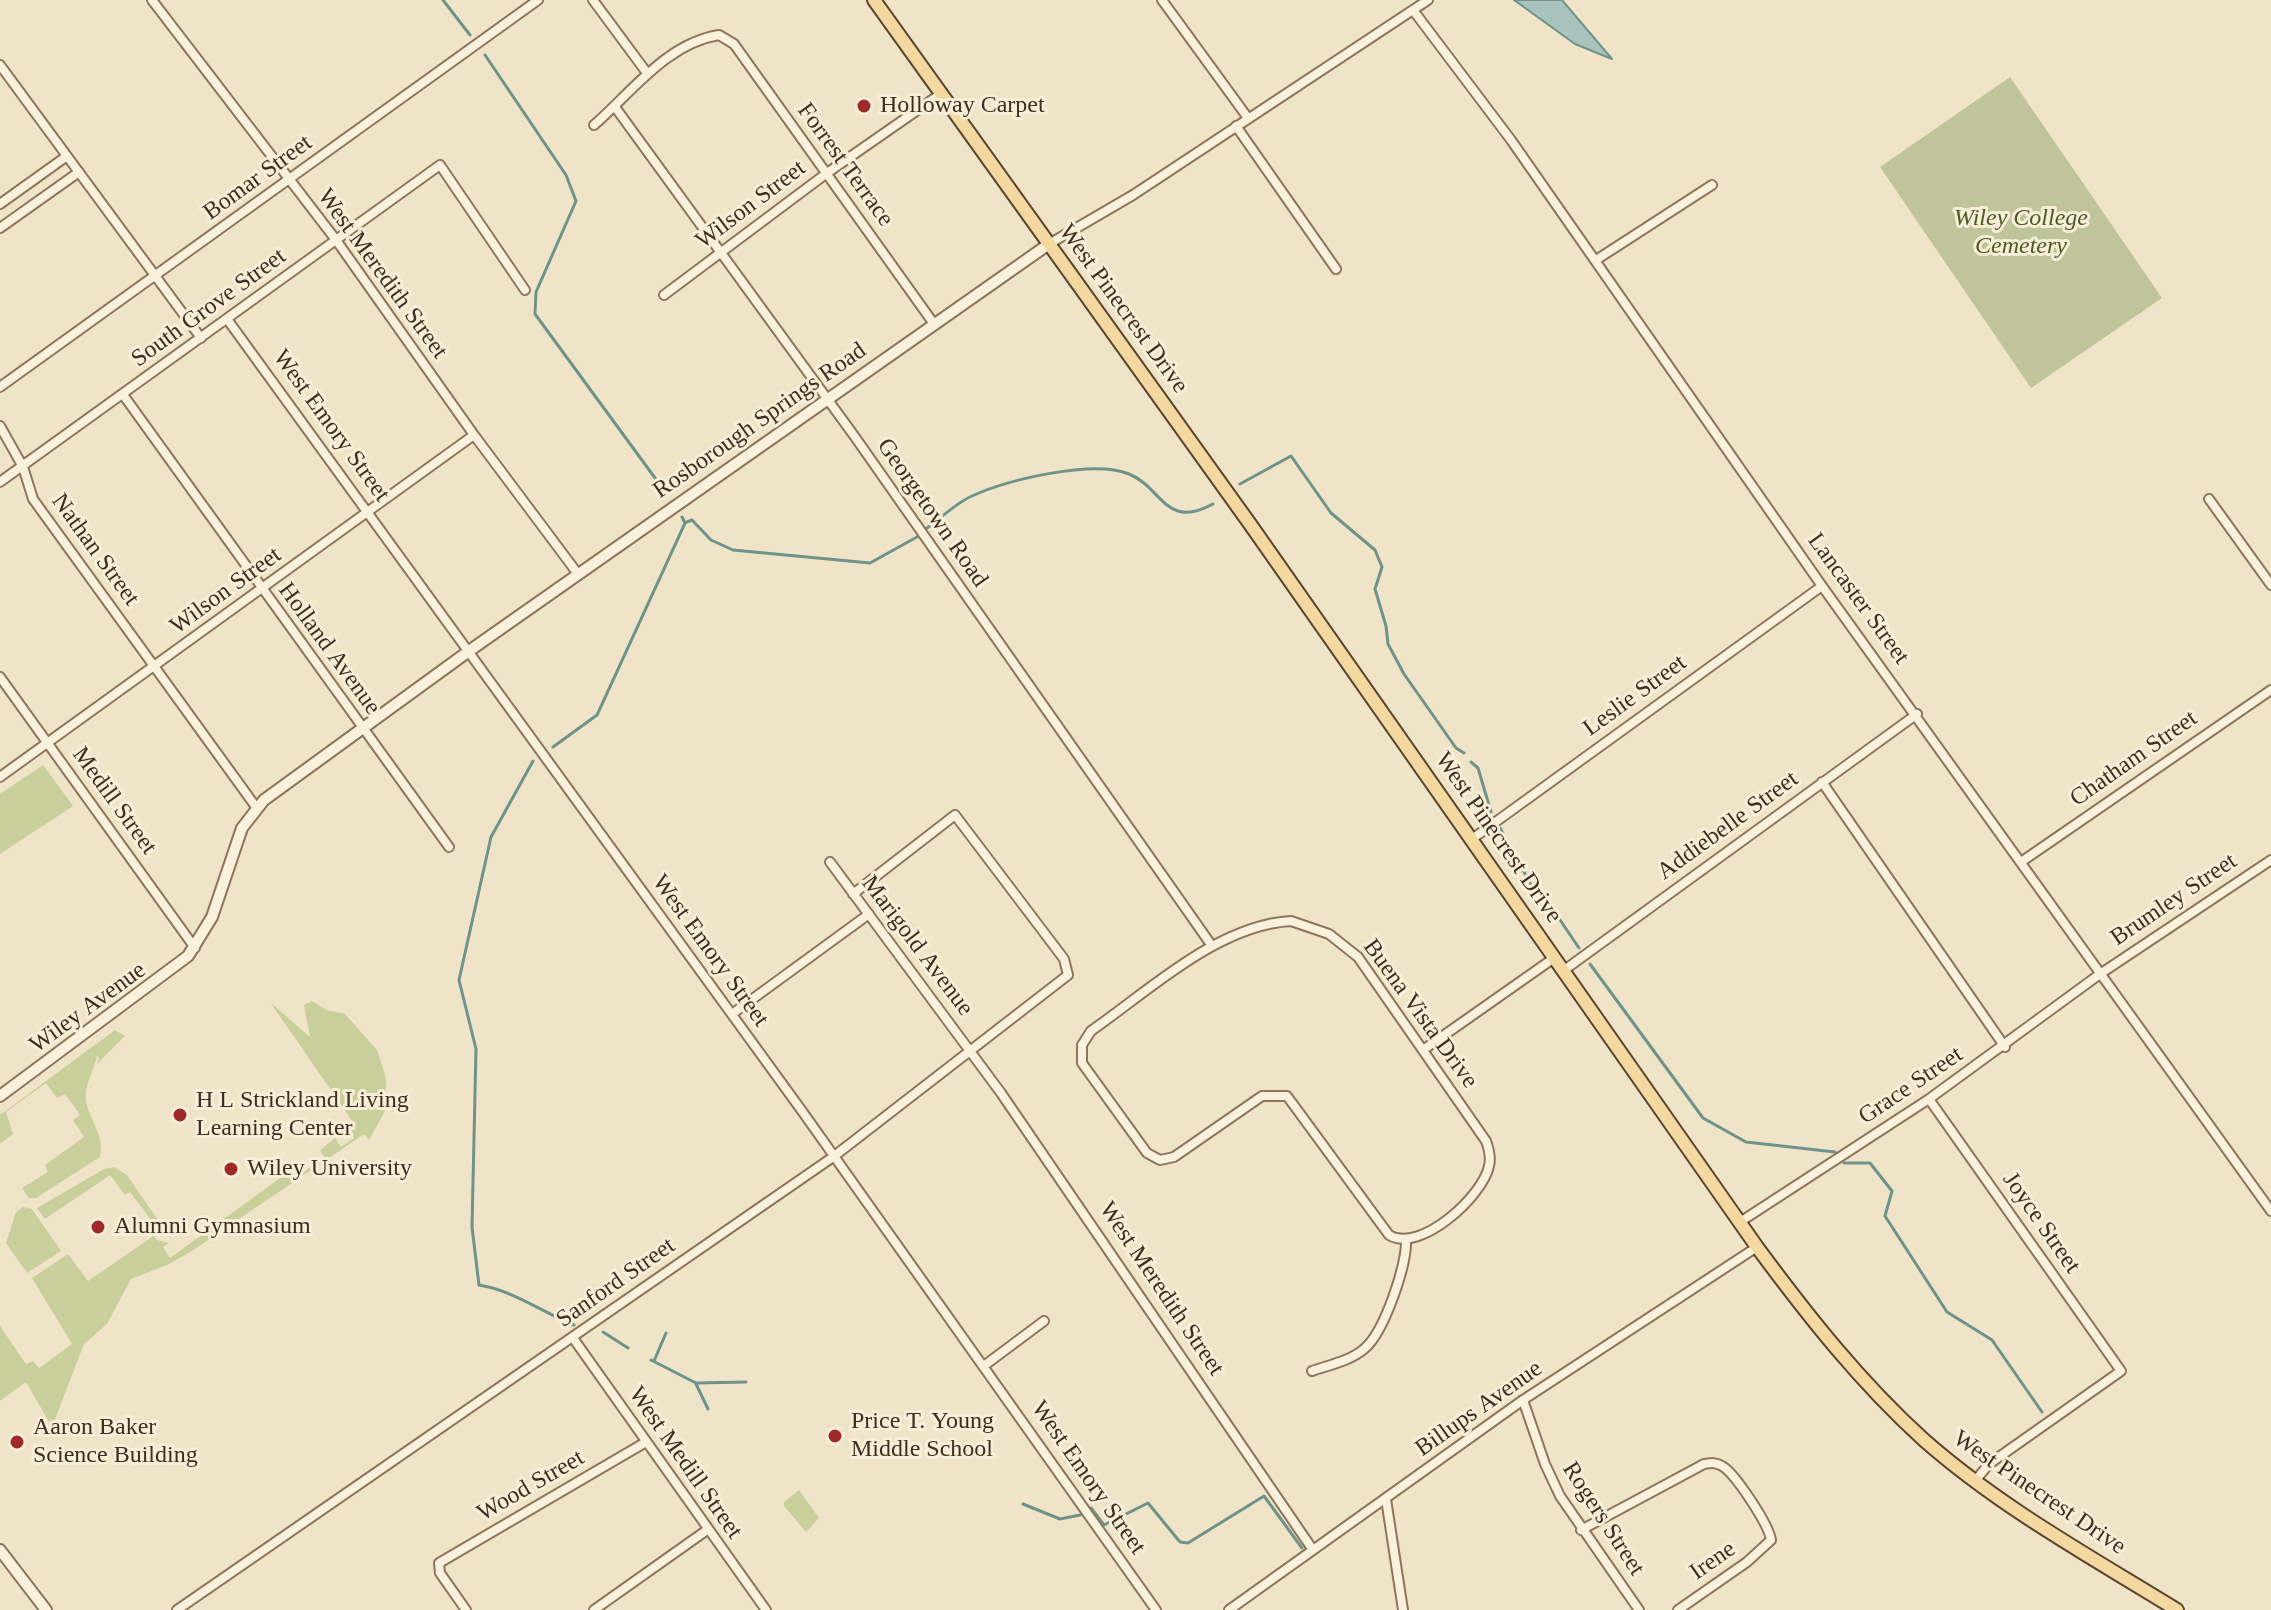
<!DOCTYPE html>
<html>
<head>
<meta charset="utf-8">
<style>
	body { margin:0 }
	canvas { display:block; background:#f0e4c8 }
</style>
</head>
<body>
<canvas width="2271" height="1610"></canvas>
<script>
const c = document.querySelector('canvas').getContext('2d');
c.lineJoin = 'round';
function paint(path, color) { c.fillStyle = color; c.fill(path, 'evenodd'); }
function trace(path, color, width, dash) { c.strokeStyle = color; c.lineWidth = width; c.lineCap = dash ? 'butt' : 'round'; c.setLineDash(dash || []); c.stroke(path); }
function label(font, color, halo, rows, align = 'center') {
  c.font = font + ' "Times New Roman",serif'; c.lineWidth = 6; c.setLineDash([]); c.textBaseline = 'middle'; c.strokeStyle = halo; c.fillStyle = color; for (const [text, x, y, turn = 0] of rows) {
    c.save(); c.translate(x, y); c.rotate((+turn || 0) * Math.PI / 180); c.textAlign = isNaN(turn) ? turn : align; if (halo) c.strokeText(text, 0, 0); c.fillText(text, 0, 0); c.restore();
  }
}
paint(new Path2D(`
	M43,765l30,41 -73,48v-60z
	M312,1001l15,9 18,4 32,36 9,28 -1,33 -16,29 -5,-6 -172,117 -25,14 -36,14 -24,45 -23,20 -32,83 -26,-45 -26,19v-75l26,38 7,-3 6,7 33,-24 -40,-66 36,-24 20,27 64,-44 -11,-19 16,22 12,3 -6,4 7,11 117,-85 6,7 31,-23 -4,-7 15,-12 6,9 13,-9 -4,-8 5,-5 -85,-123 40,35 -6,-32z
	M115,1030l10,6 -28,28 2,-6 -2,-3c-2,15 -13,29 -11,45 3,20 19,35 14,57l-64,41h-7l-7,-10 26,-16 -3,-7 39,-28 -11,-17 7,-5 -15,-21 -8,4 -11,-15 -40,29 7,22 -13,10v-29z
	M114,1167l13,8 39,57h-6l-30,-40 -5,3 -15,-20 -65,44 -8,-11 67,-39z
	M23,1207l9,2 29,42 -34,22 -21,-30 10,-31z
	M799,1490l20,28 -13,14 -22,-26v-4z`), '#c9cf9b');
paint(new Path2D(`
	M2010,77l152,221 -131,90 -151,-221z`), '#bfc49a');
const water = new Path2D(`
	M1514,0h48l50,59 -37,-15z`);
paint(water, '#a9c4bc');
trace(water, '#6f938a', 2);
trace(new Path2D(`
	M443,0l27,35
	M485,55l81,120 10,26 -40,91 -1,22 131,179
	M1240,484l51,-28 40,57 44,37 7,17 -7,22 11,37 2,18 16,30 52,74 8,5
	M687,522l5,-2 19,20 22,10 137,13 47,-26
	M927,528c14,-10 29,-25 45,-32 35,-16 121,-37 157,-22 34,14 36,56 84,30
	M553,747l44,-32 88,-192 -3,-6
	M533,761l-42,76 -32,143 17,69 -4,178 7,58c33,5 63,27 95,40
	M1471,762l7,6 13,44
	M1500,828l35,64 19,19 25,37
	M1590,964l113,154 43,24 89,10
	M1844,1163h26l22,28 -7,25 62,96 45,28 50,72
	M603,1332l25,16
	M651,1360l45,23 50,-1
	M654,1361l12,-28
	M696,1384l12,25
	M1023,1504l37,15 20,-4
	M1091,1508l13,17 44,-22 32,39 8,1 76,-47 38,52`), '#6f938a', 3);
const minor = new Path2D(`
	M152,0l184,240 138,195 104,139
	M593,0l54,73
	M1162,0l86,118
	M1413,10l98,130 311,446 449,625
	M0,65l201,273
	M615,107l240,330 357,509
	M594,125c37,-32 73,-82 125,-90l15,9 200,280
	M1236,126l100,143
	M0,204l67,-48
	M0,228l79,-56
	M1049,244l84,-49 295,-195
	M1596,260l116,-75
	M664,295l163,-122 115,-80
	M227,319l575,792 354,499
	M0,387l538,-387
	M124,396l325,451
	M0,426l23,41 10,32 223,308
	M0,482l440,-317 85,125
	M2209,499l62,86
	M0,677l195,271
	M0,777l474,-342
	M1822,782l183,265
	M1472,839l350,-253
	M830,862l171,231 312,457
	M2021,862l250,-172
	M1291,921l38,13 29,23 128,184c3,8 5,17 3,25 -6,30 -69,88 -100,69l-102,-139h-25l-88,61 -14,3 -13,-7 -65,-90v-18l9,-14c59,-41 127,-106 200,-110z
	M1563,971l354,-257
	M732,1014l137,-100
	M1423,1050l131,-92
	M1929,1099l192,272 -132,93 -14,17
	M1740,1222l189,-123 171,-125 171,-114
	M573,1338l193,272
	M985,1365l59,-44
	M1312,1371c17,-6 38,-10 52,-22 20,-16 43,-84 42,-109
	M1523,1400l22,64 15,32 79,114
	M1386,1499l17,111
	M1581,1530l123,-66c7,-1 12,-2 18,2 13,7 47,59 49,74l-24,22 -69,48
	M177,1610l656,-453 235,-182 -4,-16 -109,-144 -102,79
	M466,1610l-26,-37 -1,-10 207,-121
	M594,1610l113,-80
	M1229,1610l294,-210 234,-153`);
const tertiary = new Path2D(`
	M0,1096l188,-140 24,-39 30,-89 22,-28 205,-149 580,-407
	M0,1550l46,60`);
const primary = new Path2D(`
	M874,0l376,524 507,723c51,69 103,135 167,193 76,67 167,117 253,170`);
trace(minor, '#8d765c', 12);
trace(tertiary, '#8d765c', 14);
trace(primary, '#5b4430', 16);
trace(minor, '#faf1dc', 8);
trace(tertiary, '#faf1dc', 10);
trace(primary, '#f3d9a0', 12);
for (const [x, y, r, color] of [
	[864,106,8,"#9e2a2b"],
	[180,1115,8,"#9e2a2b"],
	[231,1169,8,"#9e2a2b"],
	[98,1227,8,"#9e2a2b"],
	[835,1436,8,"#9e2a2b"],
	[17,1442,8,"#9e2a2b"]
]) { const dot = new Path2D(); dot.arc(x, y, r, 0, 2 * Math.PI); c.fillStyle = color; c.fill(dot); trace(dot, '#f7eed8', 3); }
label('24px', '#3d2e20', '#f7eed8', [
	["Holloway Carpet",880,106],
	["H L Strickland Living",196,1101],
	["Learning Center",196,1129],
	["Wiley University",247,1169],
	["Alumni Gymnasium",114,1227],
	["Price T. Young",851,1422],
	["Middle School",851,1450],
	["Aaron Baker",33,1428],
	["Science Building",33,1456]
], 'left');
label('24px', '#3d2e20', '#f7eed8', [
	["Forrest Terrace",845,165,54],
	["Bomar Street",258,178,-36],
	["Wilson Street",751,205,-37],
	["West Meredith Street",382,274,54],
	["South Grove Street",209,308,-36],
	["West Pinecrest Drive",1123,309,54],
	["Rosborough Springs Road",760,421,-35],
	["West Emory Street",331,426,54],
	["Georgetown Road",932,513,55],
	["Nathan Street",95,550,54],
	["Wilson Street",226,591,-36],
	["Lancaster Street",1858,599,54],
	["Holland Avenue",329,649,54],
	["Leslie Street",1635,696,-36],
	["Chatham Street",2134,759,-35],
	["Medill Street",114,801,54],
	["Addiebelle Street",1728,826,-36],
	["West Pinecrest Drive",1498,838,55],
	["Brumley Street",2174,900,-34],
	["Marigold Avenue",917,946,53],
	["West Emory Street",710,951,54],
	["Wiley Avenue",88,1008,-36],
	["Buena Vista Drive",1420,1014,54],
	["Grace Street",1911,1086,-34],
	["Joyce Street",2041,1223,55],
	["Sanford Street",616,1283,-35],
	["West Meredith Street",1161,1289,56],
	["Billups Avenue",1479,1409,-35],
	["West Medill Street",685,1463,55],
	["West Emory Street",1088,1478,55],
	["Wood Street",531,1486,-30],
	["West Pinecrest Drive",2039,1493,34],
	["Rogers Street",1603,1519,57],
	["Irene",1713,1561,-35]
]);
label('italic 24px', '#4d5a26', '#f7eed8', [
	["Wiley College",2021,219],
	["Cemetery",2021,247]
]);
</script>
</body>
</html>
